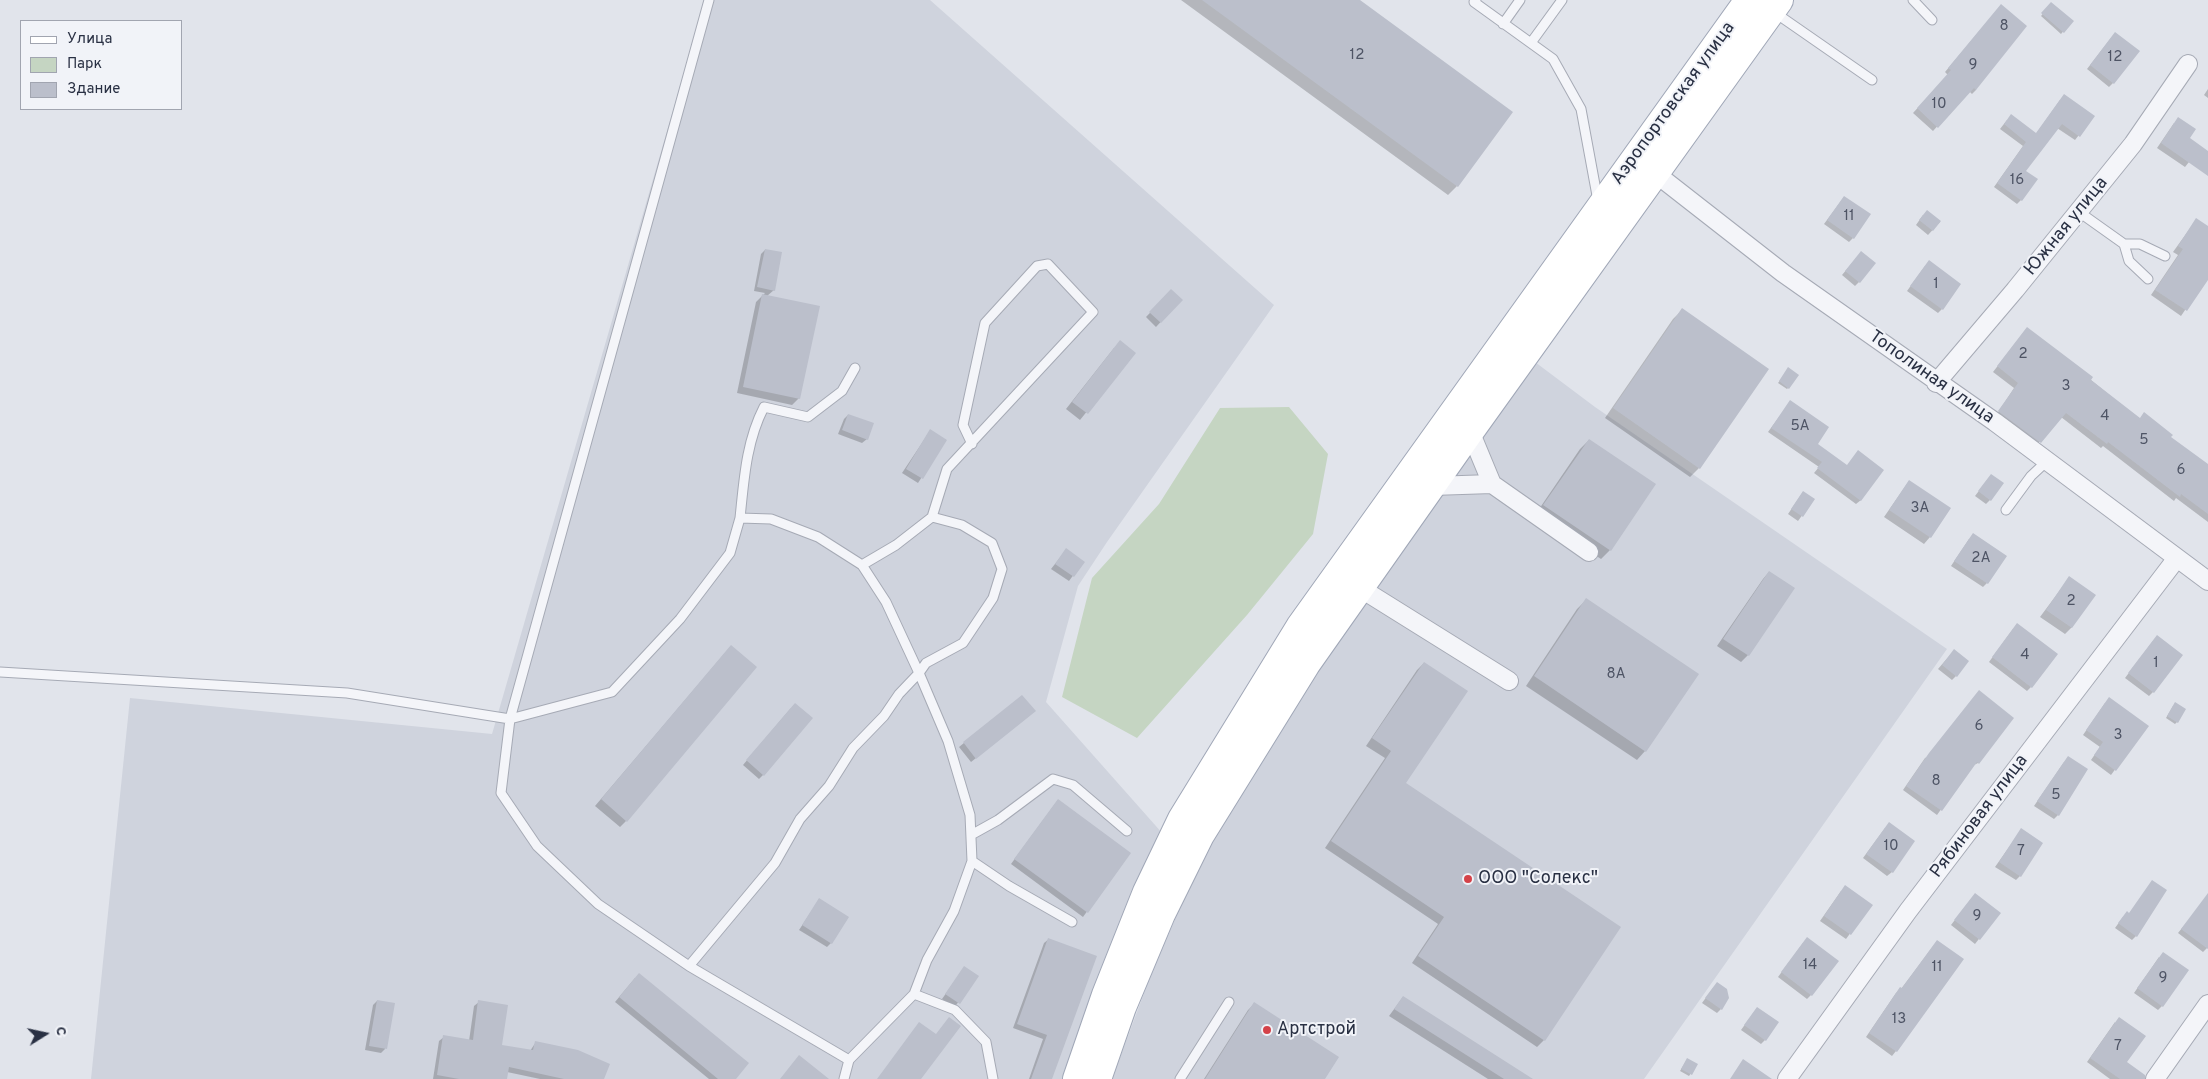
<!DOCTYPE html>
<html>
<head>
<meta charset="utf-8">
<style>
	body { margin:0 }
	#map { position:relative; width:2208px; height:1079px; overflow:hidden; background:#e1e4eb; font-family:Overpass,sans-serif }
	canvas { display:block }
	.legend { position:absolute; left:20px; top:20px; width:162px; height:90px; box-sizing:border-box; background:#f1f3f8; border:1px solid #a1a5b0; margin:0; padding:6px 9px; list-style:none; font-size:15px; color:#293043 }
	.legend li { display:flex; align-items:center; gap:10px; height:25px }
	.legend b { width:25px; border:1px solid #a1a5b0 }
	.north { position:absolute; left:20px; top:1009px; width:50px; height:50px; -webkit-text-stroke:4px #f1f3f8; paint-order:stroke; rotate:80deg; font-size:14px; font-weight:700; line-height:20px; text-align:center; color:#293043 }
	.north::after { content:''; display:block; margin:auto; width:18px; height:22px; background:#293043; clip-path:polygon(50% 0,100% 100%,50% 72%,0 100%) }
</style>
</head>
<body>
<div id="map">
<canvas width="2208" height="1079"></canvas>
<ul class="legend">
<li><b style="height:6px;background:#fff"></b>Улица</li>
<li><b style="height:14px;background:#c5d5c2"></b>Парк</li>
<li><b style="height:14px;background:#bbbfcb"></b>Здание</li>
</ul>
<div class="north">С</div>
</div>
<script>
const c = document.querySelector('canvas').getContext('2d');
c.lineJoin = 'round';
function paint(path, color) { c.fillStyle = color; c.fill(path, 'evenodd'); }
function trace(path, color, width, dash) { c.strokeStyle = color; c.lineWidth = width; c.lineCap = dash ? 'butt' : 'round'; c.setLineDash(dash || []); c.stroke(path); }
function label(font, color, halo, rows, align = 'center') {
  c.font = font + ' Overpass,sans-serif'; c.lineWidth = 4; c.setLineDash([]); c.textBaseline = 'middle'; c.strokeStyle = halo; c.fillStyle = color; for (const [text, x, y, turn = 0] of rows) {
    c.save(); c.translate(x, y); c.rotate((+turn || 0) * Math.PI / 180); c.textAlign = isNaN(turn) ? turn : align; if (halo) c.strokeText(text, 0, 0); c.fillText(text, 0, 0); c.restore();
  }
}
paint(new Path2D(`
	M705,0h225l344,305 -167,237 -29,44 -32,116 117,132 -89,245h-983l39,-381 362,36z
	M1535,362l60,45 352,242 -303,430h-532l41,-110 61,-138 120,-192z`), '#cfd3dd');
paint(new Path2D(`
	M1289,407l39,47 -15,80 -66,81 -110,123 -75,-41 30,-119 67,-74 61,-96z`), '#c5d5c2');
paint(new Path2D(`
	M1181,0h177l99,186 -9,9z
	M2051,4l21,17 -11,13 -20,-18z
	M1997,10l-21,80 -4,4 -3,-3 -36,40 -20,-18 35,-38 -3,-3z
	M2111,38l2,45 -4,4 -22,-18z
	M2208,89v9l-4,-3z
	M2060,100l33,17 -18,23 -18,-12 -33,43 -3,29 -4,4 -23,-17 29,-41 -23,-17 7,-9 29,14z
	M2174,123l14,15 13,9 -16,20 -28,-19z
	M1844,197l9,41 -4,4 -25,-18z
	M1923,215l17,7 -12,13 -12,-10z
	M2196,220l12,7v49l-27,40 -30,-21 27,-40 -5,-3z
	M765,250l9,40 -7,6 32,102 -7,7 -55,-12 19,-91 9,-9 -11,-2 7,-37z
	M1857,257l2,25 -4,4 -13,-11z
	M1925,266l17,43 -4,4 -31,-22z
	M1171,291l10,9 -25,27 -10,-10z
	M1682,310l17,158 -9,9 -85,-59 68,-99z
	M2027,328l112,91 69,46v57l-32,-24 -2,3 -71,-55 -2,2 -40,-31 -26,30 -40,-30 19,-29 -21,-16z
	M1114,348l20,5 -54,67 -14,-11z
	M1787,371l1,17 -1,1 -9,-6z
	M1790,402l26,42 45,56 -5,4 -42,-31 5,-6 -51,-35z
	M848,415l19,24 -5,4 -24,-9 6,-15z
	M930,431l16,9 -28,43 -16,-10z
	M1589,440l65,44 -44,66 -9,9 -66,-44 45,-66z
	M1991,475l-1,25 -4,4 -11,-8z
	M1909,481l21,56 -6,7 -40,-27z
	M1803,492l11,7 -16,22 -10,-7z
	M1969,539l18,44 -4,4 -32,-21z
	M1066,550l17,12 -14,19 -18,-12z
	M1769,572l24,16 -45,67 -7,7 -24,-16 46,-67z
	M2069,578l3,49 -7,7 -25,-17z
	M1586,600l59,151 -8,9 -111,-74 51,-77z
	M2013,629l18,58 -4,4 -38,-29z
	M2153,641v51l-4,4 -24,-18z
	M731,646l-105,175 -6,6 -25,-21z
	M1950,655l6,21 -4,4 -14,-11z
	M1424,663l-20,120 215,144 -75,113 -7,7 -125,-84 26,-39 -113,-76 60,-90 -19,-12 51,-76z
	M1022,696l8,19 -59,47 -12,-15z
	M2105,703l42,23 -36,49 -20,-15 9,-13 -17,-12z
	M2173,706l4,16 -2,2 -9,-6z
	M791,708l-28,67 -4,4 -16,-14z
	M2013,718l-35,45 -6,3 -35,49 -34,-25 22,-32z
	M2064,762l-6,53 -4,4 -20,-13z
	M1058,800l71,53 -46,64 -72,-53z
	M1885,828l7,44 -5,4 -24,-18z
	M2021,830l-1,46 -4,4 -21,-13z
	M1841,891l30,14 -25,34 -26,-18z
	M2208,896v51l-5,5 -25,-19z
	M1971,899l28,14 -24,31 -24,-19z
	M819,900l12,43 -4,4 -28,-17z
	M2129,914l7,22 -4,4 -17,-12 8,-11z
	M1049,939l1,140h-21l14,-40 -30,-11 31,-85z
	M1937,941l-41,110 -4,5 -26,-19 30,-44 5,-4z
	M1803,943l8,52 -4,4 -29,-22z
	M2159,957l3,49 -4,4 -24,-17z
	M964,968l13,8 -23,32 -12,-9z
	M635,978l100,101h-26l-94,-77z
	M1713,988l8,21 -4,4 -15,-10z
	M1403,997l127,82h-42l-99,-63z
	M377,1001l8,48 -4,4 -16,-3 8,-45z
	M479,1002l21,44 30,5 6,-9 66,37h-62l-33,-7 -2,7h-72l6,-38 5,-4 25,4 5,-35z
	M1254,1004l70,75h-120l44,-69z
	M1757,1008l8,32 -4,4 -20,-14z
	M2115,1022l11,41 10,16h-26l-23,-17z
	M1686,1061l11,4 -8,11 -9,-5z`), '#0003');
paint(new Path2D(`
	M1202,0h158l153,112 -55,75z
	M2051,2l23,19 -10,12 -23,-20z
	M2001,4l26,22 -51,64 -2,-2 -36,40 -21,-20 34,-38 -3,-2z
	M2115,32l25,19 -26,33 -24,-19z
	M2064,94l31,22 -15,21 -18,-13 -36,47 12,8 -16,22 -25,-18 29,-41 -22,-18 7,-10 25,19z
	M2178,117l18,12 -6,9 18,13v25l-47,-33z
	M1844,196l27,18 -17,25 -27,-19z
	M1927,210l14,11 -8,10 -14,-11z
	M2196,218l12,8v54l-21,31 -32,-21 28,-41 -5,-3z
	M765,249l17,3 -7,39 -18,-4z
	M1861,251l15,12 -16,20 -15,-12z
	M1929,260l32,24 -18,26 -33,-24z
	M1171,289l12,11 -22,23 -12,-11z
	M762,294l58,12 -20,93 -57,-12z
	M1682,308l87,61 -69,100 -87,-61z
	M2027,327l66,50 -2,3 49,38 4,-6 29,23 -2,2 37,27v50l-27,-20 -1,3 -72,-55 -1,2 -41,-31 -25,30 -43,-32 20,-28 -21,-17z
	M1120,340l16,13 -48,61 -16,-12z
	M1788,367l11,8 -10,14 -10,-8z
	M1790,400l39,27 -11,17 29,21 11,-15 26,20 -23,31 -44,-33 5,-6 -51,-34z
	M848,414l26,9 -6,17 -26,-10z
	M930,429l17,11 -24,39 -17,-10z
	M1589,439l67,45 -45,67 -68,-46z
	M1991,474l13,9 -13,18 -13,-10z
	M1909,480l42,28 -20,30 -42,-28z
	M1803,491l12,8 -12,18 -12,-8z
	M1973,533l34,23 -19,28 -34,-23z
	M1066,548l19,14 -11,15 -19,-13z
	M1769,571l26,17 -46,68 -26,-17z
	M2069,576l27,19 -24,33 -26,-18z
	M1586,598l113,76 -53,78 -112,-76z
	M2017,623l41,31 -26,34 -40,-31z
	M2157,635l26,20 -29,38 -26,-20z
	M731,645l26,22 -130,155 -26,-23z
	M1954,649l15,12 -12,16 -15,-12z
	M1424,662l44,29 -62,92 215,144 -76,114 -127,-85 26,-39 -113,-76 60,-90 -19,-13z
	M1979,690l35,28 -35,46 -2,-2 -35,49 -36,-25 23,-33z
	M1022,695l14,16 -60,48 -13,-17z
	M2109,697l40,29 -33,45 -22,-16 9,-13 -17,-12z
	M2175,702l11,7 -8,14 -11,-7z
	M795,703l18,15 -49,58 -18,-16z
	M2068,756l20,13 -29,47 -22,-15z
	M1058,799l73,54 -43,60 -74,-54z
	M1889,822l26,19 -22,32 -27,-19z
	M2021,828l22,15 -22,34 -22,-15z
	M2152,880l15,10 -30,47 -19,-14 9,-12 2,2z
	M1845,885l28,20 -22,30 -27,-19z
	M1975,893l26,20 -21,27 -26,-20z
	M2208,893v56l-27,-20z
	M819,898l30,19 -17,27 -30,-19z
	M1807,937l32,24 -27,35 -31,-24z
	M1048,938l49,18 -45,123h-21l16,-44 -30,-11z
	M1937,940l27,19 -67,93 -28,-19 31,-46 2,1z
	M2163,952l26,18 -26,37 -26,-19z
	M964,966l15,10 -19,28 -15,-10z
	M639,973l110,90 -13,16h-18l-99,-82z
	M1717,982l10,7 2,9 -7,12 -17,-12z
	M1403,996l130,83h-29l-110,-70z
	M377,1000l18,3 -8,46 -18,-3z
	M478,1000l30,5 -6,40 31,5 2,-9 43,9 32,14 -6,15h-40l-55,-12 -2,12h-48l-22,-4 6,-40 30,5z
	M1254,1002l85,55 -14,22h-120z
	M1757,1007l22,15 -13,19 -22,-16z
	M949,1017l12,9 -40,53h-44l42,-57 17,12z
	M2119,1017l27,19 -19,26 18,13v4h-25l-30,-21z
	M799,1055l30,24h-49z
	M1687,1058l11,6 -6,11 -11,-6z
	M1743,1059l29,20h-42z`), '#bbbfcb');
const lane = new Path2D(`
	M1476,0l-2,2 79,57 28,50 17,92
	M1913,0l19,20
	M1774,12l98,68
	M1503,24l17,-24
	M1533,40l29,-40
	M2079,212l45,32h16l25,12
	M2124,244l5,17 19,18
	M855,368l-13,23 -34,26 -44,-10c-18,35 -20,73 -24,111l31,1 47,18 44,28 34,-20 36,-28 30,8 30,18 10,26 -9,29 -30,45 -37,20 -7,10 29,68 22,74 2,46 37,25 63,36
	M2006,510l25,-34 16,-15
	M932,517l15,-48 146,-157 -45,-48 -11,2 -52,57 -22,102 9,19
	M740,518l-10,35 -50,66 -68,73 -102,27 -9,74 36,53 61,58 91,62 160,94 65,-66 41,16 31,32 7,37
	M0,672l347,21 163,26 199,-719
	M971,835l27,-15 55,-41 20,6 54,46
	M689,966l86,-103 25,-44 29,-33 24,-38 31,-32 15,-22 20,-21 -33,-71 -24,-37
	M914,994l13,-34 27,-49 18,-50
	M844,1079l5,-19
	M1180,1079l49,-77`);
const street = new Path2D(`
	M1655,173l128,100 212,149 213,159
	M1936,383l79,-93 118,-146 55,-80
	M1470,431l22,53
	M1432,486l60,-2 97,68
	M1360,588l149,93
	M1787,1079l121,-168 269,-353
	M2155,1079l53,-75`);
const primary = new Path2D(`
	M1077,1079l29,-84 41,-103 35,-73 118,-192 449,-627
	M1097,1079l25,-72 39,-93 39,-79 106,-171 164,-233 309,-431`);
trace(lane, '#a6aab5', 11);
trace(street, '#a6aab5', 20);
trace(primary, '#a0a7b7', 30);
trace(lane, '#f4f5f9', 9);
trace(street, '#f4f5f9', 18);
trace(primary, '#fff', 28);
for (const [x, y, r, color] of [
	[1468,879,5,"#d44249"],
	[1267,1030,5,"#d44249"]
]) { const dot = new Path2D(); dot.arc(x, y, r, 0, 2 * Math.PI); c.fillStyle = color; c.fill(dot); trace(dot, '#f1f3f8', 2); }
label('15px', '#4e5465', null, [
	["8",2004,27],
	["12",1357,56],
	["12",2115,58],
	["9",1973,66],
	["10",1939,105],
	["16",2017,181],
	["11",1849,217],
	["1",1936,285],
	["2",2023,355],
	["3",2066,387],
	["4",2105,417],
	["5А",1800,427],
	["5",2144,441],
	["6",2181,471],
	["3А",1920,509],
	["2А",1981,559],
	["2",2071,602],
	["4",2025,656],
	["1",2156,664],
	["8А",1616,675],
	["6",1979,727],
	["3",2118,736],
	["8",1936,782],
	["5",2056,796],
	["10",1891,847],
	["7",2021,852],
	["9",1977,917],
	["14",1810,966],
	["11",1937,968],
	["9",2163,979],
	["13",1899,1020],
	["7",2118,1047]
]);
label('18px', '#293043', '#f1f3f8', [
	["Аэропортовская улица",1674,104,-54],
	["Южная улица",2067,227,-51],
	["Тополиная улица",1931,378,35],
	["Рябиновая улица",1980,817,-53]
]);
label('18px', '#293043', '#f1f3f8', [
	["ООО \"Солекс\"",1478,879],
	["Артстрой",1277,1030]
], 'left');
</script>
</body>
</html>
